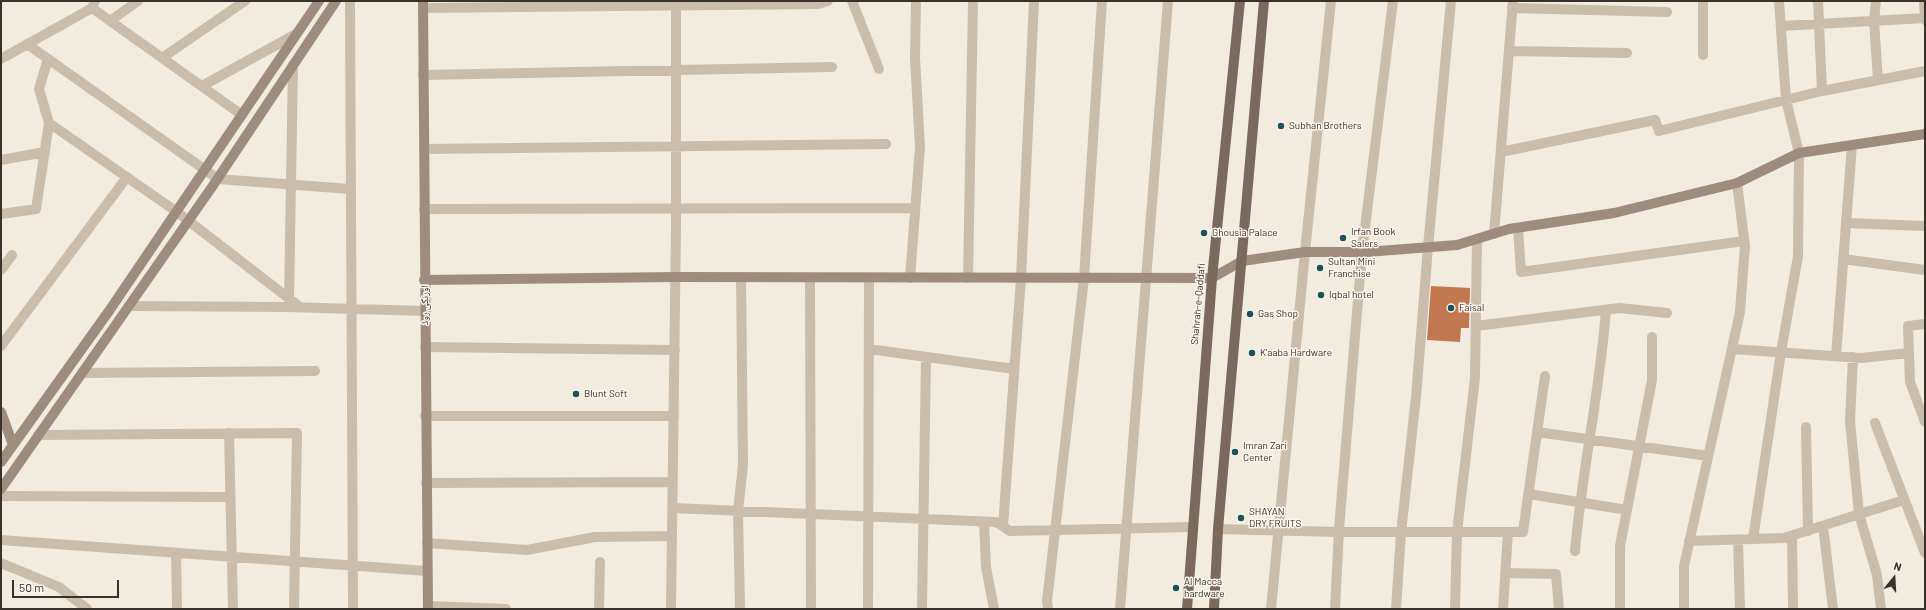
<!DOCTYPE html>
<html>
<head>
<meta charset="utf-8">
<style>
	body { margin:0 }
	#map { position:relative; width:1926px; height:610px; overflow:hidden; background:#f2ece0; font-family:Barlow,sans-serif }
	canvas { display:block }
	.frame { position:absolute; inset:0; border:2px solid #39312b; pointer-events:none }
	.north { position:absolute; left:1874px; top:558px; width:40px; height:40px; -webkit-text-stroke:3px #faf5ed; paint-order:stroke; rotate:18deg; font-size:11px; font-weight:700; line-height:16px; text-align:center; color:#39312b }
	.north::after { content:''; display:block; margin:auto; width:14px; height:18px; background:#39312b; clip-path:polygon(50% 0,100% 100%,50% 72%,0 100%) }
	.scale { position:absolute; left:12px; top:580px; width:107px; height:18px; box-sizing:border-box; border:2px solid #39312b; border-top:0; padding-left:5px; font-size:12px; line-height:14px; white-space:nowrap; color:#39312b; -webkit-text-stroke:3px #faf5ed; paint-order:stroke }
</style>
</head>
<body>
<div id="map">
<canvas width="1926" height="610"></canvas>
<div class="frame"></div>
<div class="north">N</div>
<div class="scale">50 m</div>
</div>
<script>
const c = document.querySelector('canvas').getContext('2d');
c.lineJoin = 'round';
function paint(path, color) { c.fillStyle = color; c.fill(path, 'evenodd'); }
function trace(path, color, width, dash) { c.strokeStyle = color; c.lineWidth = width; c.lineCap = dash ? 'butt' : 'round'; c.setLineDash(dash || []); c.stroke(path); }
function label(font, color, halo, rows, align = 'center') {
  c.font = font + ' Barlow,"Noto Naskh Arabic",sans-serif'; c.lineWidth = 3; c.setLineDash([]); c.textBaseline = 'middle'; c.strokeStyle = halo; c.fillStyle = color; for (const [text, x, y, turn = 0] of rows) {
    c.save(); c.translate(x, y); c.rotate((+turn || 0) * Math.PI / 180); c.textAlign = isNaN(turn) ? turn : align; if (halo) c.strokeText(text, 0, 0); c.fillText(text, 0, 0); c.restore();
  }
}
paint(new Path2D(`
	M1431,286l39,2 -1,40h-8l-1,14 -33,-2z`), '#c17750');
trace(new Path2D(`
	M350,1l3,608
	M852,1l27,68
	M1703,1v54
	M1818,1l4,90
	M1876,1l-2,20 4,59
	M1924,1l1,19
	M92,8l150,107
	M423,8l395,-4 10,-3
	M1512,8l155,4
	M110,21l28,-20
	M1781,26l144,-8
	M27,44l191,135 132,10
	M1509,51l118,2
	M162,58l83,-57
	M1,59l91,-51 3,-7
	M48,59l-9,30 10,34 128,89 123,95
	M423,75l409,-8
	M202,86l94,-52
	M424,149l462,-5
	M1501,152l154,-32 4,11 163,-40 103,-20
	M1,160l44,-8
	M424,209l490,-1
	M1,214l35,-5 13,-86
	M1846,223l79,3
	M1518,228l3,44 223,-31
	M1494,234l19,-233
	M1843,259l82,11
	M1,270l11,-15
	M810,278l1,331
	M910,278l10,-131 -5,-89 1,-57
	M968,278l5,-277
	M289,299l4,-234
	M129,306l158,1 138,4
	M1925,324l-17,2 2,56 15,40
	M1476,326l143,-18 48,5
	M1,346l126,-169
	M425,347l250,3
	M869,349l145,20
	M1732,349l129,9 48,-5
	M1836,356l16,-211
	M1853,357l-3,64 9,93 18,61 4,34
	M82,373l233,-2
	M425,416h249
	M1875,423l50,130
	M1806,427l2,104
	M1537,432l171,24
	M229,433l4,176
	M38,435l259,-2 -3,176
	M426,483l247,-1
	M1529,494l98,16
	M1,496l229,1
	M673,508l323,14 14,9 183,-4
	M984,522l2,45 8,42
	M1003,526l18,-248 13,-277
	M1823,526l10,83
	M1218,529l121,3h169l-5,77
	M1508,532h15l22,-156
	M1792,536l1,73
	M1753,539l28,-187 17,-96 1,-103 -13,-53 -7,-99
	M1,540l426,31
	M1738,540l2,69
	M1689,541l95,-3 120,-38
	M427,543l100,7 68,-13 77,-1
	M1575,551c7,-81 25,-160 31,-241
	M176,553l1,56
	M1,563l58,24 28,22
	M1505,573l51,1 3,35
	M428,606l78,3
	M599,609l1,-47
	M671,609l5,-382v-226
	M740,609l-2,-98 5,-46 -2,-188
	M868,609l1,-331
	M922,609l4,-252
	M1048,609l-1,-8 37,-323 18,-277
	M1120,609l48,-608
	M1271,609l34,-357 26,-251
	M1335,609l4,-80 23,-277 31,-251
	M1396,609l5,-76 15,-136 12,-150 23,-246
	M1455,609l2,-77 18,-154 2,-139
	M1620,609v-63l32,-166v-43
	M1684,609v-43l56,-254 5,-66 -8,-63`), '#cabdac', 10);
trace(new Path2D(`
	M423,1l5,608
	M424,280l251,-3 537,1 30,-17 63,-9h61l91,-7 52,-16 105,-16 123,-30 62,-30 126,-19
	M1,412l12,33
	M1,462l108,-151 210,-310
	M1,489l211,-302 124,-186`), '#9e8d7e', 10);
trace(new Path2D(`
	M1187,609l25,-331 28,-277
	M1214,609l4,-80 46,-528`), '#7a6a5d', 10);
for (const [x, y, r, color] of [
	[1281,126,4,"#225059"],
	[1204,233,4,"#225059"],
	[1343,238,4,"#225059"],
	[1320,268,4,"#225059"],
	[1321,295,4,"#225059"],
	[1451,308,4,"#225059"],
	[1250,314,4,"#225059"],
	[1252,353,4,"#225059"],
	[576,394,4,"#225059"],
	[1235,452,4,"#225059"],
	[1241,518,4,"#225059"],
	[1176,588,4,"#225059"]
]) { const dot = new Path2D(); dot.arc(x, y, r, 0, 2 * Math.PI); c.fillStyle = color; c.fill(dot); trace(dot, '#faf5ed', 1.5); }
label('10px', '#39312b', '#faf5ed', [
	["Subhan Brothers",1289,126],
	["Irfan Book",1351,232],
	["Salers",1351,244],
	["Ghousia Palace",1212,233],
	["Sultan Mini",1328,262],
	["Franchise",1328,274],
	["Iqbal hotel",1329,295],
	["Faisal",1459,308],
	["Gas Shop",1258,314],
	["K'aaba Hardware",1260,353],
	["Blunt Soft",584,394],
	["Imran Zari",1243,446],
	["Center",1243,458],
	["SHAYAN",1249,512],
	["DRY FRUITS",1249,524],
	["Al Macca",1184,582],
	["hardware",1184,594]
], 'left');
label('10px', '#39312b', '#faf5ed', [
	["Shahrah-e-Qaddafi",1198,304,-85],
	["اورنگی روڈ",425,305,-90]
]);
</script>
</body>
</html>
